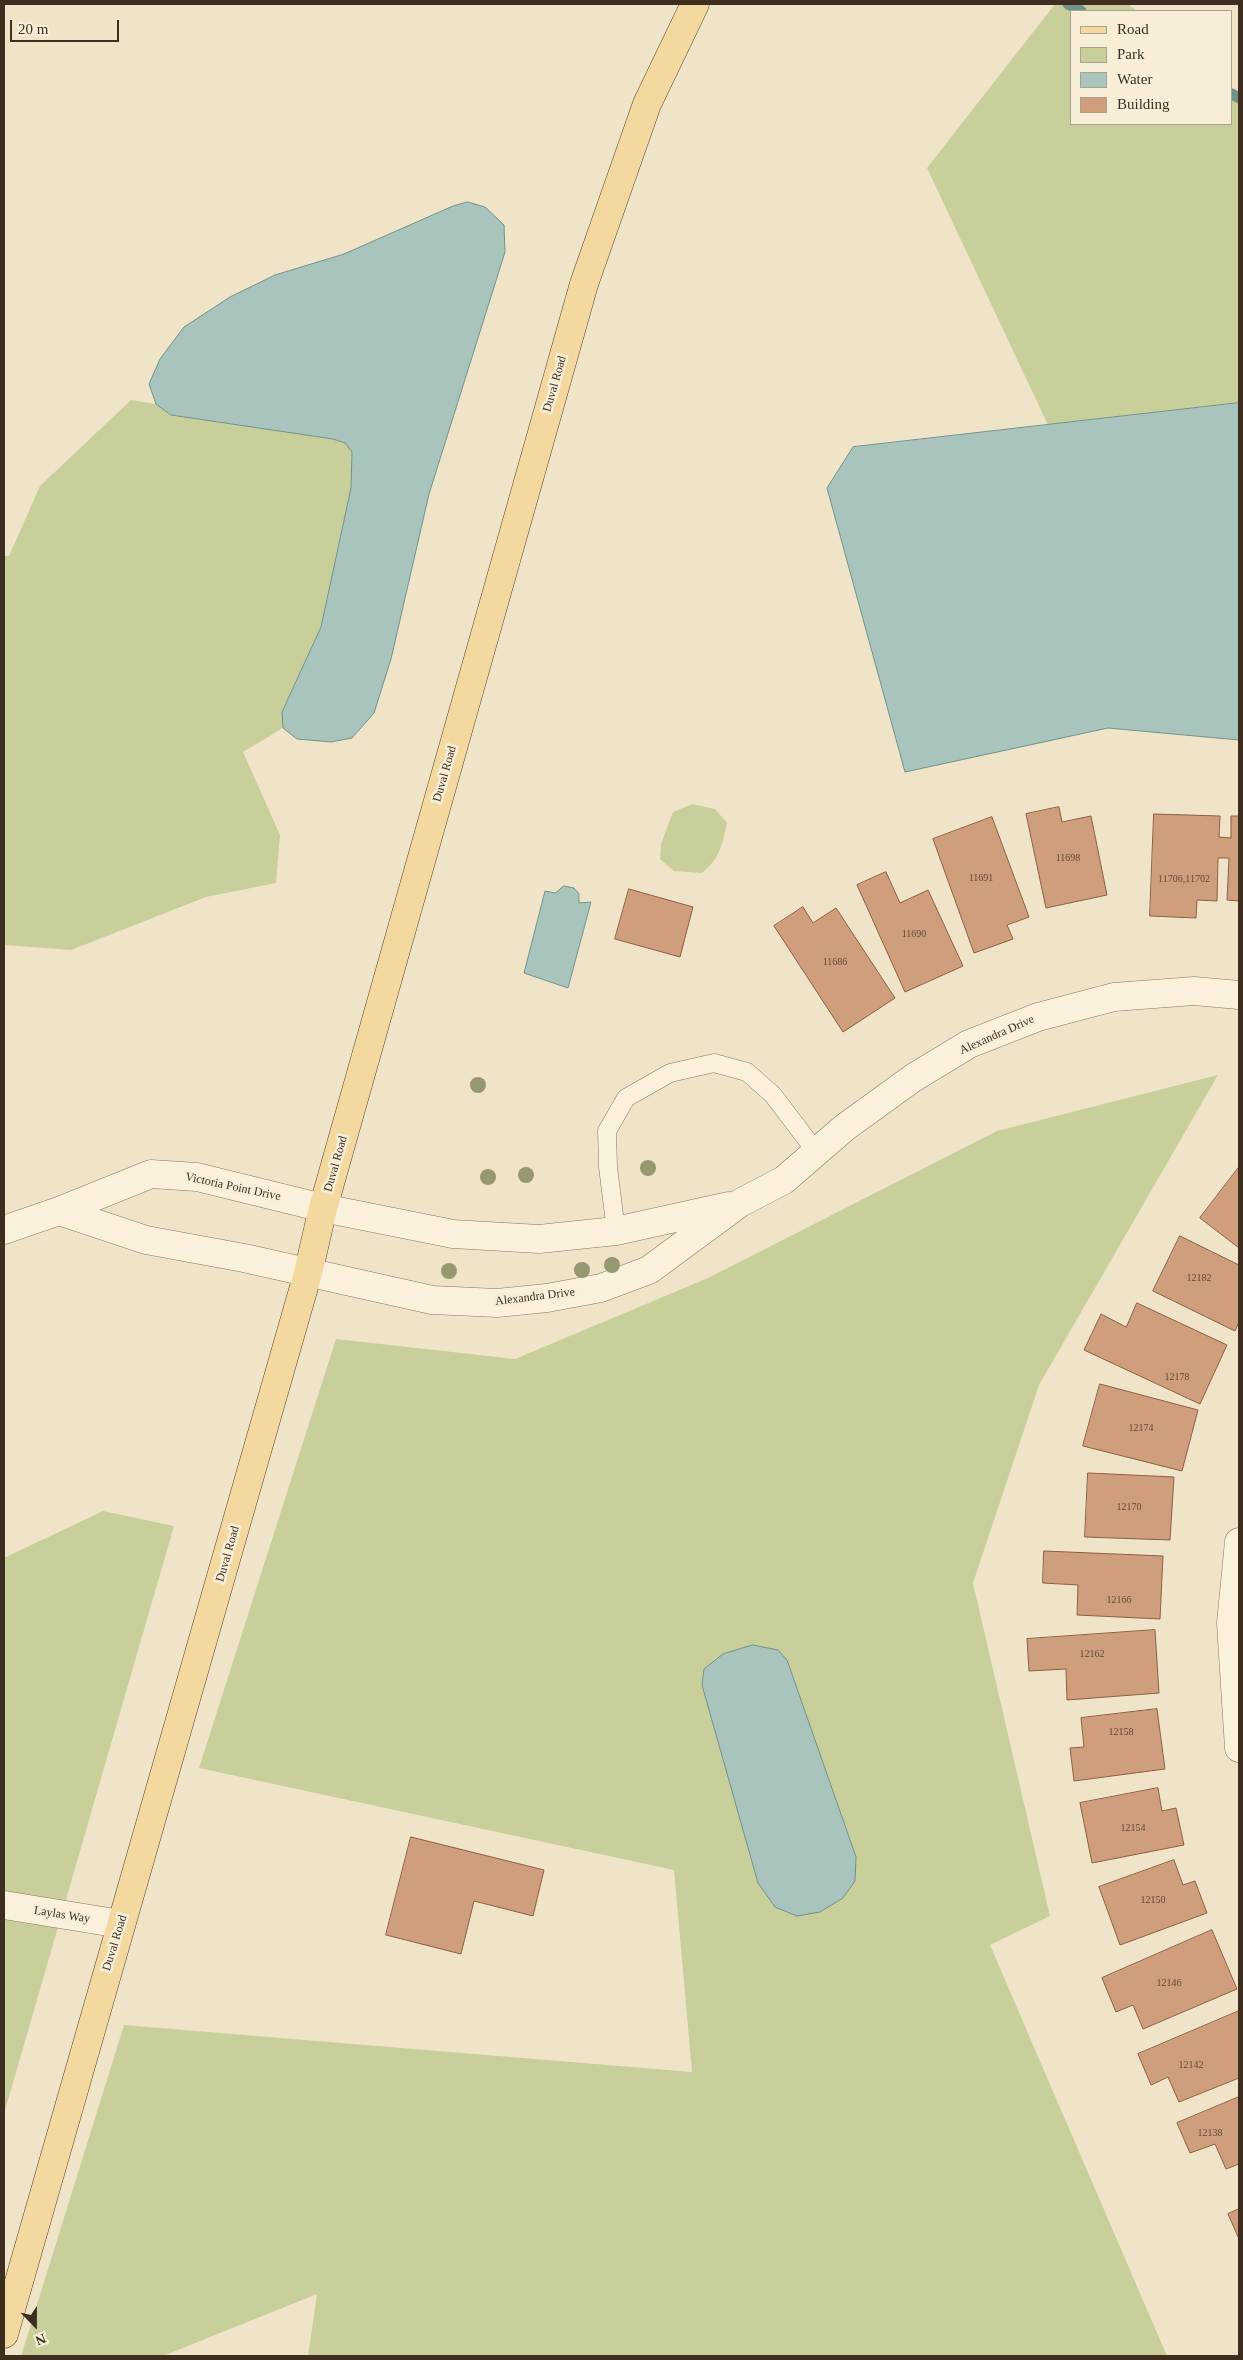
<!DOCTYPE html>
<html>
<head>
<meta charset="utf-8">
<style>
	body { margin:0 }
	#map { position:relative; width:1243px; height:2360px; overflow:hidden; background:#f0e4c8; font-family:Georgia,serif }
	canvas { display:block }
	.frame { position:absolute; inset:0; border:5px solid #3d2e20; pointer-events:none }
	.legend { position:absolute; left:1070px; top:10px; width:162px; height:115px; box-sizing:border-box; background:#f7eed8; border:1px solid #ada18e; margin:0; padding:6px 9px; list-style:none; font-size:15px; color:#3d2e20 }
	.legend li { display:flex; align-items:center; gap:10px; height:25px }
	.legend b { width:25px; border:1px solid #ada18e }
	.north { position:absolute; left:10px; top:2300px; width:50px; height:50px; -webkit-text-stroke:4px #f7eed8; paint-order:stroke; rotate:158deg; font-size:14px; font-weight:700; line-height:20px; text-align:center; color:#3d2e20 }
	.north::after { content:''; display:block; margin:auto; width:18px; height:22px; background:#3d2e20; clip-path:polygon(50% 0,100% 100%,50% 72%,0 100%) }
	.scale { position:absolute; left:10px; top:20px; width:109px; height:22px; box-sizing:border-box; border:2px solid #3d2e20; border-top:0; padding-left:6px; font-size:15px; line-height:18px; white-space:nowrap; color:#3d2e20; -webkit-text-stroke:4px #f7eed8; paint-order:stroke }
</style>
</head>
<body>
<div id="map">
<canvas width="1243" height="2360"></canvas>
<div class="frame"></div>
<ul class="legend">
<li><b style="height:6px;background:#f3d9a0"></b>Road</li>
<li><b style="height:14px;background:#c9cf9b"></b>Park</li>
<li><b style="height:14px;background:#a9c4bc"></b>Water</li>
<li><b style="height:14px;background:#cf9f7d"></b>Building</li>
</ul>
<div class="north">N</div>
<div class="scale">20 m</div>
</div>
<script>
const c = document.querySelector('canvas').getContext('2d');
c.lineJoin = 'round';
function paint(path, color) { c.fillStyle = color; c.fill(path, 'evenodd'); }
function trace(path, color, width, dash) { c.strokeStyle = color; c.lineWidth = width; c.lineCap = dash ? 'butt' : 'round'; c.setLineDash(dash || []); c.stroke(path); }
function label(font, color, halo, rows, align = 'center') {
  c.font = font + ' Georgia,serif'; c.lineWidth = 5; c.setLineDash([]); c.textBaseline = 'middle'; c.strokeStyle = halo; c.fillStyle = color; for (const [text, x, y, turn = 0] of rows) {
    c.save(); c.translate(x, y); c.rotate((+turn || 0) * Math.PI / 180); c.textAlign = isNaN(turn) ? turn : align; if (halo) c.strokeText(text, 0, 0); c.fillText(text, 0, 0); c.restore();
  }
}
paint(new Path2D(`
	M1055,4h73l9,7h-65v113h160v-34l7,6v307l-191,22 -121,-257z
	M131,400l25,4 15,11 162,24 12,4 7,9 -1,36 -30,139 -39,85 1,16 -40,24 37,83 -4,48 -70,14 -135,53 -67,-5v-389h5l31,-70z
	M692,804l23,5 12,14c-5,23 -7,35 -25,50l-28,-2 -14,-12 1,-15 12,-32z
	M1218,1075l-179,310 -66,198 77,333 -60,29 177,411h-859l9,-62 -154,62h-142l103,-331 568,47 -18,-202 -475,-102 137,-429 179,20 193,-81 289,-147z
	M103,1511l71,15 -170,588v-556z`), '#c9cf9b');
const water = new Path2D(`
	M468,202l17,5 19,18 1,27 -76,242 -38,165 -17,54 -22,25 -21,4 -34,-3 -14,-11 -1,-16 39,-85 30,-139 1,-36 -7,-9 -12,-4 -162,-24 -15,-11 -7,-20 11,-25 24,-32 46,-30 45,-22 69,-21 109,-48z
	M1239,403v337l-131,-12 -203,44 -78,-284 26,-41z
	M564,886l10,2 5,6v9l12,-1 -23,86 -44,-15 21,-82 10,2z
	M753,1645l25,5 9,10 69,197 -1,24 -12,17 -23,14 -23,4 -22,-9 -17,-24 -56,-198 2,-16 19,-15z`);
paint(water, '#a9c4bc');
trace(water, '#6f938a', 1);
trace(new Path2D(`
	M1068,4l13,7
	M1232,94l7,4`), '#6f938a', 11);
const building = new Path2D(`
	M1059,807l3,15 29,-6 16,79 -61,13 -20,-94z
	M1154,814l66,2 -1,21 12,1v-22h8v85l-12,-1 2,-42h-11l-1,43 -20,-1 -1,18 -46,-2z
	M992,817l37,100 -22,8 6,14 -39,14 -41,-114z
	M886,872l14,31 28,-13 35,76 -58,26 -48,-107z
	M629,889l64,18 -13,50 -65,-18z
	M803,907l10,16 23,-15 59,90 -52,34 -69,-106z
	M1239,1167v81l-39,-30z
	M1180,1236l59,29v57l-4,9 -82,-40z
	M1137,1303l90,42 -27,59 -116,-54 17,-36 25,13z
	M1100,1384l98,26 -16,61 -99,-25z
	M1088,1473l86,4 -4,63 -85,-3z
	M1044,1551l119,5 -3,63 -83,-4 1,-30 -35,-2z
	M1155,1630l4,63 -92,7 -1,-31 -37,2 -2,-32z
	M1157,1709l8,60 -91,12 -4,-33 14,-1 -3,-29z
	M1158,1788l4,23 14,-3 8,37 -92,18 -12,-60z
	M411,1837l133,33 -11,46 -59,-15 -13,53 -75,-19z
	M1174,1860l9,25 12,-4 12,32 -87,32 -21,-58z
	M1212,1930l25,59 -94,40 -10,-24 -17,7 -14,-34z
	M1239,2011v67l-60,24 -11,-25 -17,8 -13,-31z
	M1239,2097v67l-13,5 -11,-25 -25,9 -13,-30z
	M1239,2209v30l-11,-25z`);
paint(building, '#cf9f7d');
trace(building, '#8d5f41', 1);
const service = new Path2D(`
	M616,1231l-8,-64 -1,-36 19,-33 44,-25 44,-10 33,9 26,23 44,58`);
const minor = new Path2D(`
	M59,1211l87,29 98,18 188,42 65,3 50,-5 54,-10 48,-18 91,-67 44,-23 60,-52 69,-50 56,-34 69,-27 76,-20 80,-6 45,4
	M4,1230l55,-19 92,-37 46,3 126,31 130,26 86,5 77,-8 113,-25
	M1239,1542l-8,81 8,125
	M4,1905l117,19`);
const primary = new Path2D(`
	M4,2334l304,-1061 15,-65 261,-924 63,-180 48,-100`);
trace(service, '#8d765c', 19);
trace(minor, '#8d765c', 29);
trace(primary, '#5b4430', 29);
trace(service, '#faf1dc', 18);
trace(minor, '#faf1dc', 28);
trace(primary, '#f3d9a0', 28);
c.fillStyle = '#96986f';
for (const [x, y] of [
	[478,1085],
	[648,1168],
	[526,1175],
	[488,1177],
	[612,1265],
	[582,1270],
	[449,1271]
]) { c.beginPath(); c.arc(x, y, 8, 0, 2 * Math.PI); c.fill(); }
label('10px', '#624a37', null, [
	["11698",1068,858],
	["11691",981,878],
	["11706,11702",1184,879],
	["11690",914,934],
	["11686",835,962],
	["12182",1199,1278],
	["12178",1177,1377],
	["12174",1141,1428],
	["12170",1129,1507],
	["12166",1119,1600],
	["12162",1092,1654],
	["12158",1121,1732],
	["12154",1133,1828],
	["12150",1153,1900],
	["12146",1169,1983],
	["12142",1191,2065],
	["12138",1210,2133]
]);
label('12px', '#3d2e20', '#f7eed8', [
	["Duval Road",555,384,-74],
	["Duval Road",445,774,-74],
	["Alexandra Drive",997,1035,-24],
	["Duval Road",336,1164,-74],
	["Victoria Point Drive",233,1187,12],
	["Alexandra Drive",535,1297,-7],
	["Duval Road",228,1554,-74],
	["Laylas Way",62,1915,9],
	["Duval Road",115,1943,-73]
]);
</script>
</body>
</html>
